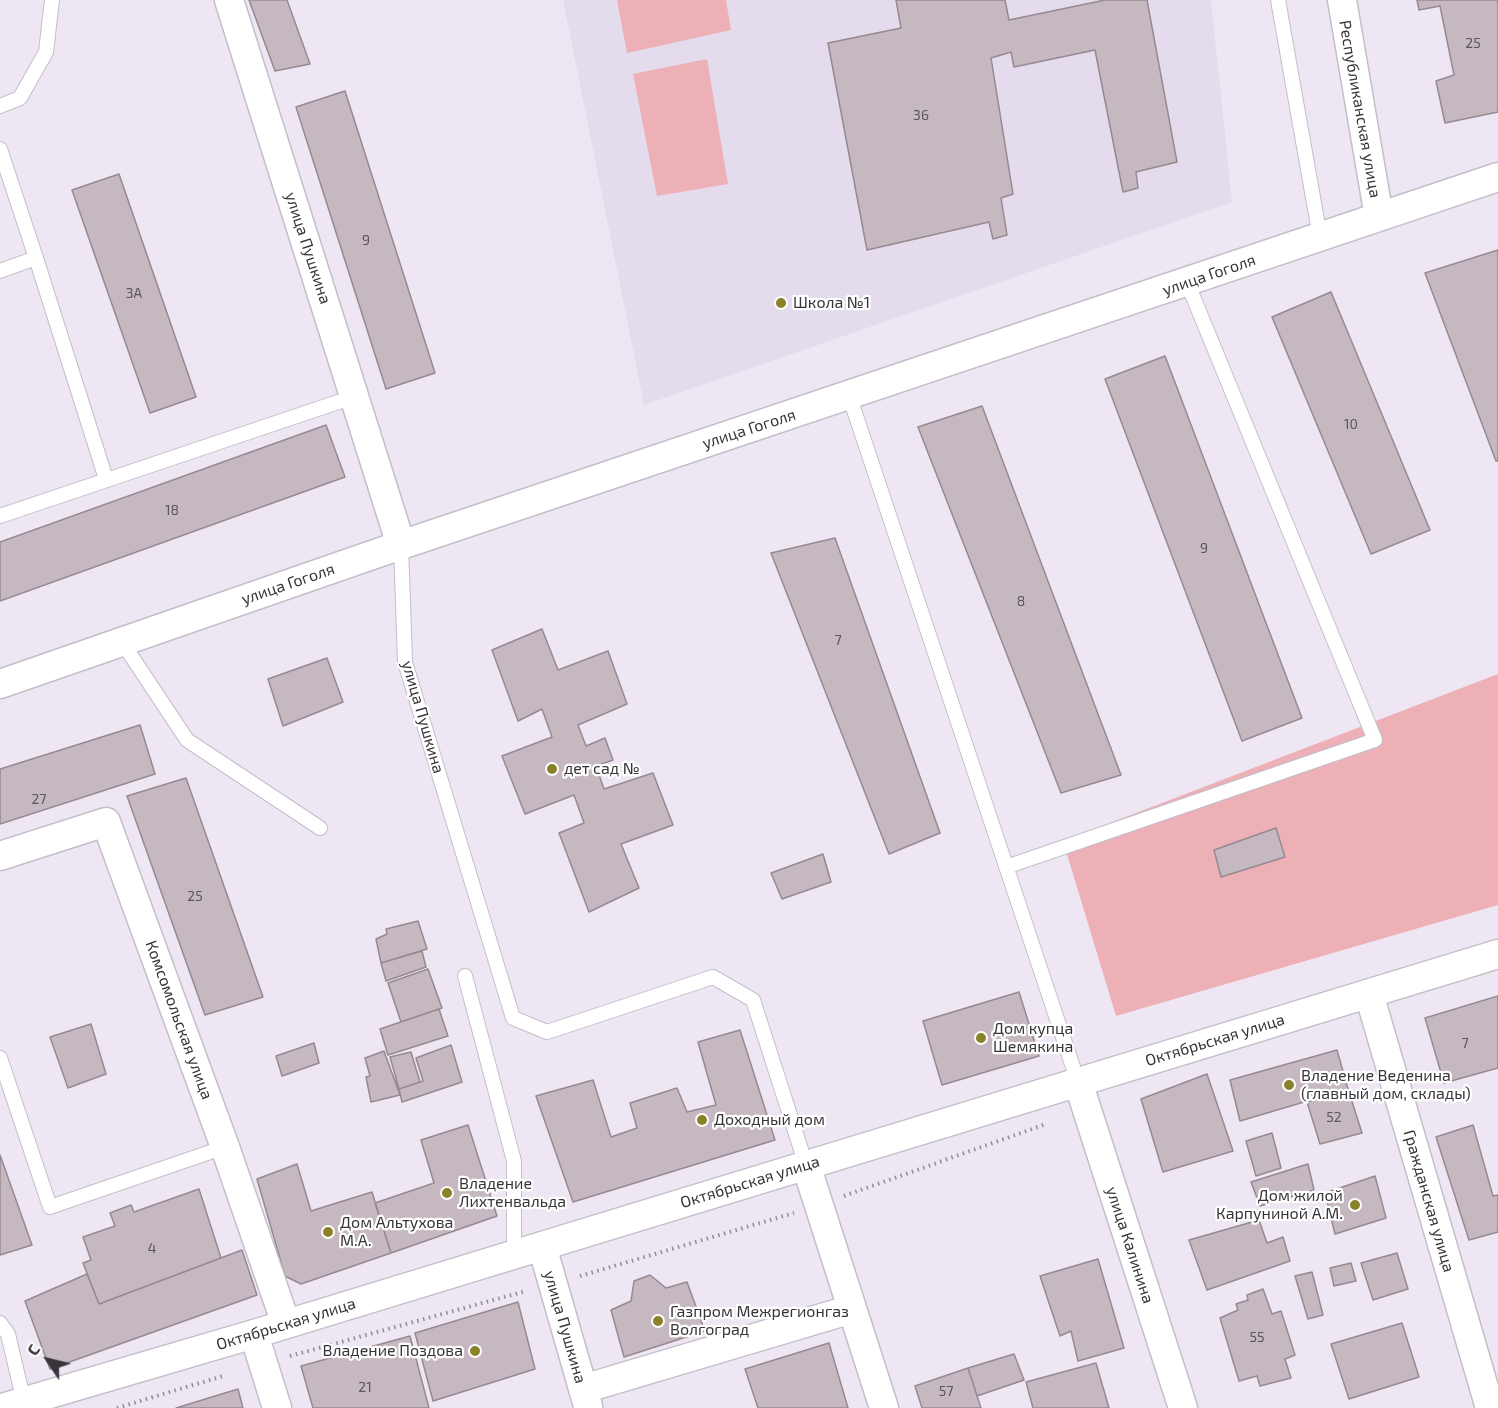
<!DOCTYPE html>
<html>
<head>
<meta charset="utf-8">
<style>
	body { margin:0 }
	#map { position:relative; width:1498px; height:1408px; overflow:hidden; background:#eee7f3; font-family:"Exo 2",sans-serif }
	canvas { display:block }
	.north { position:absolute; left:18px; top:1330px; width:60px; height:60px; -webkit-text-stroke:4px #fff; paint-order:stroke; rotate:305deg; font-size:16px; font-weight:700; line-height:24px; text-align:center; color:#38353a }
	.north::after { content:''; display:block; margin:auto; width:21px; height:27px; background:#38353a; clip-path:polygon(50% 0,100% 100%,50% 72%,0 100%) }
</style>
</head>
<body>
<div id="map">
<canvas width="1498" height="1408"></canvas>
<div class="north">С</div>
</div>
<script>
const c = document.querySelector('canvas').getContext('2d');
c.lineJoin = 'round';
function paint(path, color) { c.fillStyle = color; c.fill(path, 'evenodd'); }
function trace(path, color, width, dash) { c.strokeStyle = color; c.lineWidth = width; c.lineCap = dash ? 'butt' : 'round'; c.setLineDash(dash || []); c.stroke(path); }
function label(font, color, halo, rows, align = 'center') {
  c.font = font + ' "Exo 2",sans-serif'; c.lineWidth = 4.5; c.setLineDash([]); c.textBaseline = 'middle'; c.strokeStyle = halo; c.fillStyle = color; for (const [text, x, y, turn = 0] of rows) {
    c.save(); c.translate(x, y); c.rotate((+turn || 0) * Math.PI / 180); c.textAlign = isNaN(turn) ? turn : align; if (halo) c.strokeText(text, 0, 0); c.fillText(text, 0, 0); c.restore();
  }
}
paint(new Path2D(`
	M563,0h648l21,202 -588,203z`), '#e4dbed');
paint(new Path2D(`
	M617,0h109l5,30 -104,23z
	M707,59l21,125 -71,12 -24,-122z
	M1498,674v231l-382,111 -53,-175z`), '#edb0b7');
const building = new Path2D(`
	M249,0h38l23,64 -35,7z
	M896,0h109l4,20 96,-20h42l30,162 -41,10 2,16 -15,4 -28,-142 -81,17 -3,-15 -20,6 22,136 -12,4 6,37 -14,4 -4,-17 -122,28 -39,-207 73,-15z
	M1417,0h81v112l-53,11 -9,-42 18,-6 -14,-69 -21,4z
	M345,91l90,282 -49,16 -90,-282z
	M119,174l77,223 -46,16 -78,-223z
	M1498,250v211h-2l-71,-188z
	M1331,292l99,238 -59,24 -99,-237z
	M1165,356l137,362 -60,23 -137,-362z
	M982,406l139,369 -60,18 -143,-366z
	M326,425l19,52 -345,124v-59z
	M835,538l105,295 -51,21 -118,-301z
	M542,629l16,41 50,-19 19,53 -49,21 8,21 19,-8 8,22 -17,6 8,23 49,-16 20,52 -52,19 18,44 -50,24 -30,-79 25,-10 -10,-28 -49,19 -23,-58 50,-19 -10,-28 -24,12 -26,-71z
	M327,658l16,44 -60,24 -15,-47z
	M140,725l15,49 -155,50v-55z
	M186,778l77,219 -58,18 -78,-219z
	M1276,828l9,29 -64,20 -7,-27z
	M823,854l8,28 -49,17 -11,-26z
	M418,921l9,28 -46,14 -5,-24 11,-5 -1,-5z
	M422,951l4,16 -40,14 -5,-18z
	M428,969l14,39 -41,14 -13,-39z
	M1019,992l20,64 -97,29 -19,-64z
	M1498,996v72l-54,15 -19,-65z
	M439,1009l9,27 -60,19 -8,-26z
	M91,1024l15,50 -38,14 -18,-51z
	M740,1030l35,110 -202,62 -37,-106 57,-16 18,57 26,-9 -7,-25 47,-15 10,24 29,-7 -18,-63z
	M314,1043l5,20 -37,13 -6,-20z
	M451,1045l11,37 -60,20 -3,-13 24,-8 -7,-23z
	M1337,1050l11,39 -108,32 -10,-41z
	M384,1051l16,44 -29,7 -5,-25 4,-1 -5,-18z
	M411,1052l9,30 -21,7 -9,-32z
	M1207,1074l26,77 -70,21 -22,-73z
	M1348,1089l14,44 -42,11 -13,-42z
	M468,1125l29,91 -106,37 -16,-50 59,-20 -13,-43z
	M1473,1125l20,71 5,-1v37l-29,8 -33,-103z
	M1272,1133l9,35 -25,8 -10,-35z
	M0,1155l32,90 -32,10z
	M297,1164l14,47 61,-19 19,61 -90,31 -16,-8 -28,-97z
	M1308,1164l6,26 -54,16 -9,-24z
	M1375,1176l11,42 -51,16 -10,-41z
	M199,1189l22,69 -122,46 -16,-41 8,-3 -8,-23 32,-11 -5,-13 21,-8 3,7z
	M1259,1220l8,23 16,-6 7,24 -83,29 -18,-50z
	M242,1250l15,45 -207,74 -25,-68 62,-27 12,30z
	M1397,1253l11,36 -35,11 -12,-37z
	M1098,1259l26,89 -46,13 -7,-30 -11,5 -20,-60z
	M1351,1263l5,18 -22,5 -4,-18z
	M1312,1272l11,43 -15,4 -13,-43z
	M650,1275l16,13 21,-6 18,49 -81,26 -13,-47 20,-9 3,-20z
	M1263,1289l9,25 9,-3 14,44 -10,4 6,19 -31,8 -3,-10 -18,5 -19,-63 18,-8 -2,-6 12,-4 -1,-5z
	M518,1302l17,67 -102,32 -18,-68z
	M1402,1323l17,54 -70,22 -18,-55z
	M410,1336l19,72h-116l-12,-42z
	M829,1343l19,65h-90l-13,-39z
	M1014,1354l10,26 -47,16 -9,-28z
	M1096,1363l13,45h-76l-7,-26z
	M968,1368l13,40h-59l-7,-22z
	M238,1389l5,19h-67z`);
paint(building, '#c5b8c0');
trace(building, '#968991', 1.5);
const lane = new Path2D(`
	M1278,0l42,237
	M0,106l20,-8 26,-46 6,-52
	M0,149l36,109 -36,13
	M36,258l70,221
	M849,395l229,687
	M0,516l356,-120
	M401,545l4,117 108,356 34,14 166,-55 40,23 53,165
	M122,642l65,98 133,88
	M1006,867l369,-127 -188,-458
	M465,976l49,185v94
	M0,1058l50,149 175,-60
	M0,1323l8,11 16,68`);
const street = new Path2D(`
	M229,0l172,545
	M1342,0l37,217
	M0,684l401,-139 1097,-368
	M0,856l106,-34 119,325 61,177
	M1369,994l121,414
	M1078,1082l105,326
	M806,1165l78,243
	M542,1246l46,160
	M254,1334l23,74
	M583,1389l269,-80
	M2,1408l252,-74 1244,-380`);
trace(lane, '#c4beca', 16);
trace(street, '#c4beca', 31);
trace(new Path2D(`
	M844,1196l202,-72
	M580,1276l214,-63
	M290,1356l236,-65
	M117,1408l106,-32`), '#908b94', 4, [1.5, 4.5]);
trace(lane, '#fff', 14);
trace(street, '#fff', 28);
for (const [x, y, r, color] of [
	[781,303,6,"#89822a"],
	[552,769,6,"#89822a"],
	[981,1038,6,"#89822a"],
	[1289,1085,6,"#89822a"],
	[702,1120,6,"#89822a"],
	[447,1193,6,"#89822a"],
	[1355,1205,6,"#89822a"],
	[328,1232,6,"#89822a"],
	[658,1321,6,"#89822a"],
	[475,1351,6,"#89822a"]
]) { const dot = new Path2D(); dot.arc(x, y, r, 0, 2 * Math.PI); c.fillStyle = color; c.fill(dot); trace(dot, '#fff', 2); }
label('14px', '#5b565c', null, [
	["25",1473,43],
	["36",921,115],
	["9",366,240],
	["3А",134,293],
	["10",1351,424],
	["18",172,510],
	["9",1204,548],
	["8",1021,601],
	["7",838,640],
	["27",39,799],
	["25",195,896],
	["7",1465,1043],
	["52",1334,1117],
	["4",152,1248],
	["55",1257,1337],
	["21",365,1387],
	["57",946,1391]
]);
label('16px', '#38353a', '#fff', [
	["Республиканская улица",1360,109,80],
	["улица Пушкина",308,248,72],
	["улица Гоголя",1209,275,-19],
	["улица Гоголя",749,429,-18],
	["улица Гоголя",288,584,-19],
	["улица Пушкина",423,717,74],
	["Комсомольская улица",179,1020,70],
	["Октябрьская улица",1215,1040,-17],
	["Октябрьская улица",750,1182,-17],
	["Гражданская улица",1429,1201,74],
	["улица Калинина",1130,1245,72],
	["Октябрьская улица",286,1324,-17],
	["улица Пушкина",565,1327,74]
]);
label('16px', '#38353a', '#fff', [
	["Школа №1",793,303],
	["дет сад №",564,769],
	["Дом купца",993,1029],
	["Шемякина",993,1047],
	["Владение Веденина",1301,1076],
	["(главный дом, склады)",1301,1094],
	["Доходный дом",714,1120],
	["Владение",459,1184],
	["Лихтенвальда",459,1202],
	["Дом жилой",1343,1196,"right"],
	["Карпуниной А.М.",1343,1214,"right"],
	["Дом Альтухова",340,1223],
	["М.А.",340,1241],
	["Газпром Межрегионгаз",670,1312],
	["Волгоград",670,1330],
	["Владение Поздова",463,1351,"right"]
], 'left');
</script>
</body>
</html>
